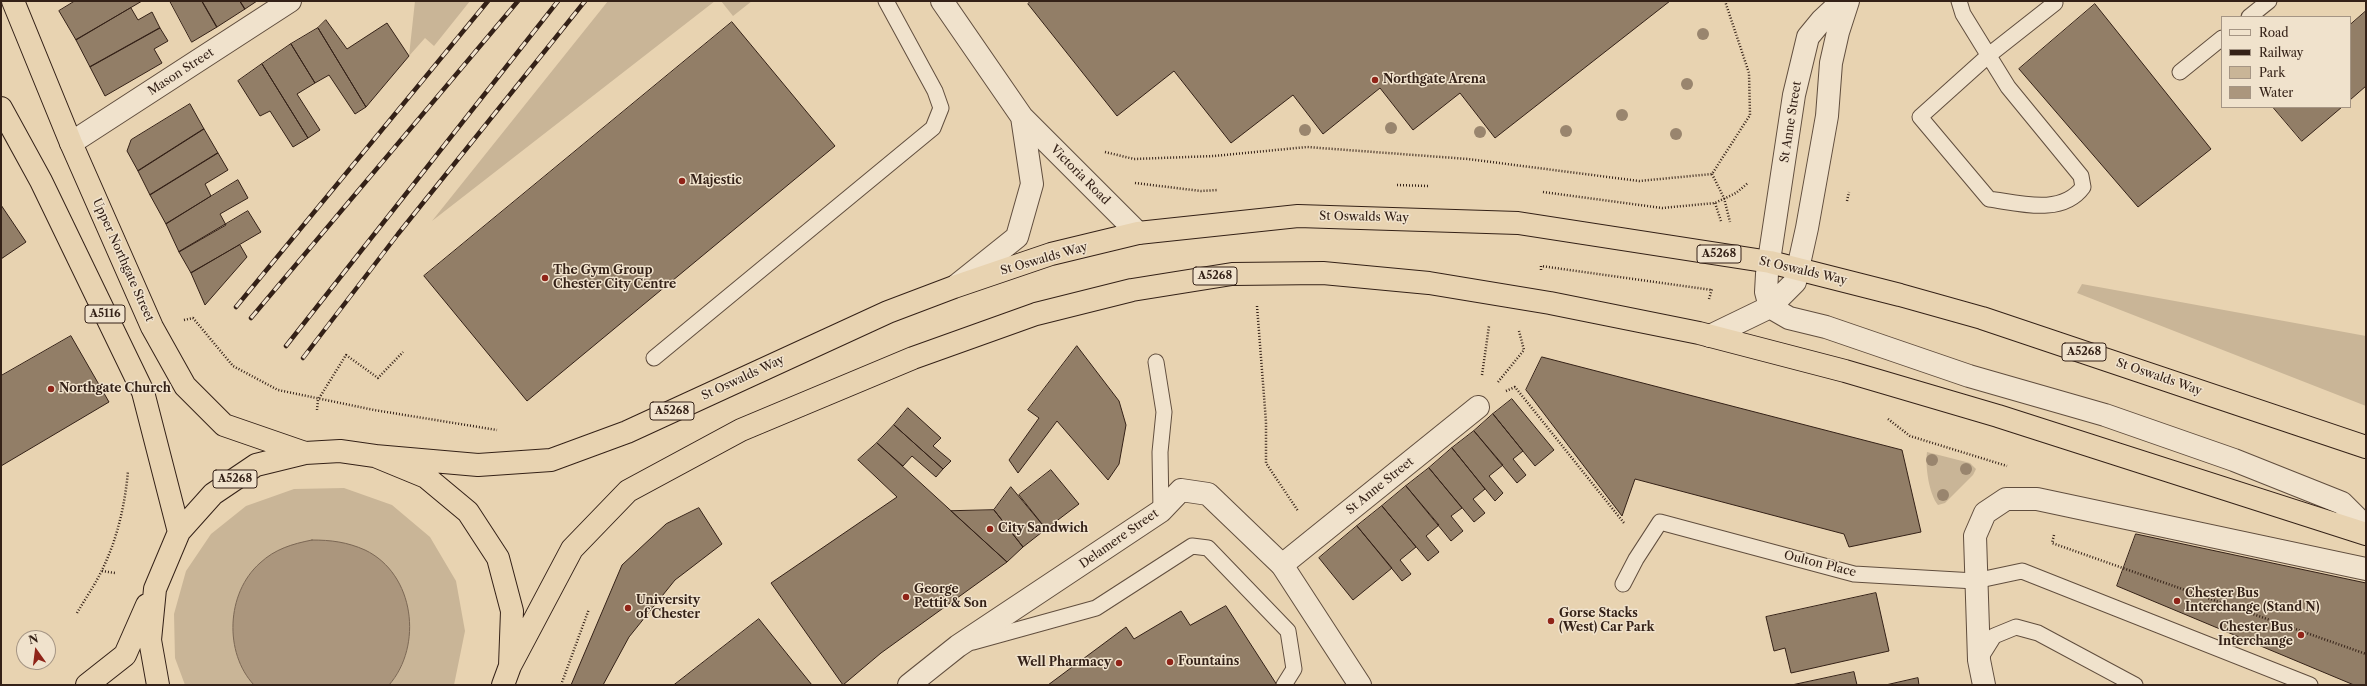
<!DOCTYPE html>
<html>
<head>
<meta charset="utf-8">
<style>
	body { margin:0 }
	#map { position:relative; width:2367px; height:686px; overflow:hidden; background:#e8d3b1; font-family:"Libre Caslon Text",serif }
	canvas { display:block }
	.frame { position:absolute; inset:0; border:2px solid #342117; pointer-events:none }
	.legend { position:absolute; left:2221px; top:16px; width:130px; height:92px; box-sizing:border-box; background:#f0e2cc; border:1px solid #a59584; margin:0; padding:5px 7px; list-style:none; font-size:12px; color:#342117 }
	.legend li { display:flex; align-items:center; gap:8px; height:20px }
	.legend b { width:20px; border:1px solid #a59584 }
	.north { position:absolute; left:16px; top:630px; width:40px; height:40px; box-sizing:border-box; background:#f0e2cc; border:1px solid #a59584; border-radius:50%; rotate:346deg; font-size:11px; font-weight:700; line-height:16px; text-align:center; color:#342117 }
	.north::after { content:''; display:block; margin:auto; width:14px; height:18px; background:#8f2418; clip-path:polygon(50% 0,100% 100%,50% 72%,0 100%) }
</style>
</head>
<body>
<div id="map">
<canvas width="2367" height="686"></canvas>
<div class="frame"></div>
<ul class="legend">
<li><b style="height:5px;background:#f0e2cc"></b>Road</li>
<li><b style="height:5px;background:#342117"></b>Railway</li>
<li><b style="height:11px;background:#c9b597"></b>Park</li>
<li><b style="height:11px;background:#ab967d"></b>Water</li>
</ul>
<div class="north">N</div>
</div>
<script>
const c = document.querySelector('canvas').getContext('2d');
c.lineJoin = 'round';
function paint(path, color) { c.fillStyle = color; c.fill(path, 'evenodd'); }
function trace(path, color, width, dash) { c.strokeStyle = color; c.lineWidth = width; c.lineCap = dash ? 'butt' : 'round'; c.setLineDash(dash || []); c.stroke(path); }
function label(font, color, halo, rows, align = 'center') {
  c.font = font + ' "Libre Caslon Text",serif'; c.lineWidth = 3; c.setLineDash([]); c.textBaseline = 'middle'; c.strokeStyle = halo; c.fillStyle = color; for (const [text, x, y, turn = 0] of rows) {
    c.save(); c.translate(x, y); c.rotate((+turn || 0) * Math.PI / 180); c.textAlign = isNaN(turn) ? turn : align; if (halo) c.strokeText(text, 0, 0); c.fillText(text, 0, 0); c.restore();
  }
}
paint(new Path2D(`
	M415,1h55l-36,45 -9,-8 -16,18z
	M608,1h107l-283,220z
	M721,1h31l-19,15z
	M2082,284l284,52v70l-289,-113z
	M1927,452l43,11 6,6 -3,6 -28,28 -7,2c-9,-11 -13,-39 -11,-53z
	M344,488l48,17 38,32 26,44 9,50 -11,54h-269l-10,-27 -1,-44 12,-43 25,-37 35,-28 48,-17z`), '#c9b597');
const water = new Path2D(`
	M312,540c19,0 35,2 53,10 50,24 58,96 24,135h-135c-30,-32 -28,-92 6,-122 15,-14 32,-19 52,-23z`);
paint(water, '#ab967d');
trace(water, '#7b6754', 1);
const building = new Path2D(`
	M75,1h67l-66,39 -17,-29z
	M170,1h32l15,26 -25,15z
	M202,1h38l5,8 -28,18z
	M240,1h17l-12,8z
	M1031,1h639l-175,137 -35,-45 -47,37 -33,-42 -57,46 -30,-39 -62,48 -57,-72 -57,45 -89,-112z
	M2095,4l116,145 -73,58 -119,-138z
	M131,8l7,12 14,-8 8,16 -70,39 -14,-27z
	M2366,11v75l-16,14v-75z
	M326,20l21,29 40,-26 22,33 -43,51 -48,-79z
	M732,22l103,124 -308,255 -103,-125z
	M160,28l8,13 -14,8 8,14 -57,33 -15,-29z
	M318,28l48,79 -11,7 -26,-39 -14,8 -24,-39z
	M291,44l24,39 -18,11 23,36 -12,8 -46,-74z
	M262,64l46,74 -15,9 -23,-36 -10,5 -22,-35z
	M190,104l14,25 -66,42 -11,-20 4,-11z
	M2273,107h69l-40,34z
	M204,129l14,24 -68,42 -12,-24z
	M218,153l10,17 -23,14 6,12 -45,28 -16,-29z
	M238,180l10,18 -28,16 6,11 -47,27 -13,-28z
	M1,205l25,37 -25,17z
	M248,211l13,21 -70,41 -12,-21z
	M240,245l7,12 -42,48 -14,-32z
	M71,336l38,66 -108,64v-90z
	M1077,346l42,55 7,24 -7,39 -11,16 -51,-59 -39,52 -9,-13 30,-42 -11,-8z
	M1542,357l360,93 19,82 -72,15 -5,-13 -209,-55 -13,37 -96,-126z
	M1512,399l42,51 -19,16 -42,-52z
	M908,408l33,30 -8,8 18,15 -8,8 -49,-44z
	M1493,414l30,37 -10,8 13,16 -9,8 -43,-52z
	M894,425l49,44 -7,8 -24,-21 -9,10 -26,-23z
	M1474,431l29,34 -14,11 14,17 -8,8 -43,-53z
	M877,443l130,119 -126,91 -38,32 -72,-102 126,-86 -39,-37z
	M1452,448l33,41 -12,10 12,14 -11,9 -45,-54z
	M1429,468l33,40 -11,8 12,15 -12,10 -45,-55z
	M1051,470l28,34 -33,25 -27,-34z
	M1406,486l33,39 -13,11 13,16 -11,9 -46,-55z
	M1011,487l35,42 -23,18 -29,-37z
	M1382,506l34,41 -16,13 11,14 -9,7 -45,-55z
	M699,508l23,36 -47,36 -46,57 -26,48h-32l51,-120 44,-41z
	M994,510l29,37 -16,15 -56,-51z
	M1357,526l35,42 -39,32 -34,-42z
	M2136,534l230,49v102h-12l-237,-99z
	M1876,593l13,58 -98,22 -6,-25 -11,3 -8,-34z
	M1226,606l51,79h-229l78,-58 8,12 47,-28 9,14z
	M759,619l53,66h-138z
	M1854,672l3,13h-65z
	M1918,678l1,7h-33z`);
paint(building, '#927e67');
trace(building, '#342117', 1);
const service = new Path2D(`
	M1959,1l4,13 45,73 73,89 2,11c-21,29 -64,16 -94,12l-69,-82 69,-62 66,-52
	M2249,17l20,-16
	M2180,72l42,-34
	M654,358l279,-230 8,-20 -6,-17 -49,-90
	M1156,362l8,50 -4,40 1,59
	M1623,584l13,-25 24,-37 194,52 121,7 47,-10 288,114
	M973,642l123,-34 96,-62 16,2 80,83 6,38 -10,16
	M1979,660l15,-24 22,-9 22,6 97,52`);
const minor = new Path2D(`
	M71,143l219,-142
	M1282,565l196,-158
	M1984,685l-5,-25 -4,-124 10,-23 21,-14h31l329,70`);
const tertiary = new Path2D(`
	M942,1l80,116 116,116
	M1848,1l-11,5 -15,14 -14,17 -14,58 -27,179 -1,18 4,15 19,11 37,9 143,49 136,39 129,45 108,43 24,24
	M957,285l60,-48 15,-53 -10,-67
	M1710,336l60,-29 25,-25 12,-54 20,-112 4,-53 7,-31 10,-31
	M909,685l49,-39 203,-135 20,-21 27,4 74,71 78,120`);
const trunk = new Path2D(`
	M13,1l58,142 81,184 33,59 39,39 81,28
	M1,108l40,73 102,211 36,140
	M375,456l103,9 73,-5 76,-28 261,-120 66,-25 97,-33 87,-21 160,-17 220,7 252,39 130,33 82,23 384,129
	M510,666l62,-117 56,-58 113,-61 172,-72 123,-44 96,-24 100,-16 91,-1 106,10 121,20 149,30 146,38 153,45 368,118
	M87,685l38,-30 22,-50
	M158,685l-8,-45 5,-51 24,-57 34,-38 43,-29 49,-12 35,-2 35,5 51,21 42,35 30,46 14,53 -2,55 -7,19`);
trace(service, '#614e3e', 17);
trace(minor, '#614e3e', 24);
trace(tertiary, '#614e3e', 24);
trace(trunk, '#342117', 24);
trace(new Path2D(`
	M1105,152l29,7 80,-3 93,-9 161,12 171,22 73,-7 38,-59 -1,-42 -24,-72
	M1712,174l12,24 6,24
	M1135,183l66,8 17,-1
	M1397,185l31,1
	M1543,192l119,16 53,-5 21,-10 12,-10
	M1847,201l2,-9
	M1715,203l6,18
	M1541,270v-4l171,24
	M1709,299l3,-10
	M1257,306l9,116v41l32,48
	M184,320l9,-2 40,48 45,24 96,20 123,20
	M1482,375l7,-49
	M1498,382l26,-32 -5,-19
	M1506,391l9,-4 109,136
	M317,410l1,-10 28,-45 32,23 25,-26
	M1888,419l22,17 97,30
	M2054,535l-2,8 314,111
	M102,571l13,2
	M77,613c8,-14 18,-28 25,-43 15,-30 23,-65 26,-99
	M561,685l28,-76`), '#342117', 2.5, [1, 2]);
trace(service, '#f0e2cc', 15);
trace(minor, '#f0e2cc', 22);
trace(tertiary, '#f0e2cc', 22);
trace(trunk, '#e8d3b1', 22);
const rail = new Path2D(`
	M236,307l252,-306
	M251,318l267,-317
	M286,346l272,-345
	M303,358l95,-124 187,-233`);
trace(rail, '#342117', 4.5);
trace(rail, '#f0e2cc', 3, [9]);
c.fillStyle = '#99856e';
for (const [x, y] of [
	[1703,34],
	[1687,84],
	[1622,115],
	[1391,128],
	[1305,130],
	[1566,131],
	[1480,132],
	[1676,134],
	[1932,460],
	[1966,469],
	[1943,495]
]) { c.beginPath(); c.arc(x, y, 6, 0, 2 * Math.PI); c.fill(); }
for (const [x, y, r, color] of [
	[1375,80,4,"#8f2418"],
	[682,181,4,"#8f2418"],
	[545,278,4,"#8f2418"],
	[51,389,4,"#8f2418"],
	[990,529,4,"#8f2418"],
	[906,597,4,"#8f2418"],
	[2177,601,4,"#8f2418"],
	[628,608,4,"#8f2418"],
	[1551,621,4,"#8f2418"],
	[2301,635,4,"#8f2418"],
	[1170,662,4,"#8f2418"],
	[1119,663,4,"#8f2418"]
]) { const dot = new Path2D(); dot.arc(x, y, r, 0, 2 * Math.PI); c.fillStyle = color; c.fill(dot); trace(dot, '#f0e2cc', 1.5); }
for (const [x, y, w] of [
	[1719,254,44],
	[1215,276,44],
	[105,314,40],
	[2084,352,44],
	[672,411,44],
	[235,479,44]
]) { const box = new Path2D(); box.roundRect(x - w / 2, y - 9, w, 18, 3); c.fillStyle = '#f0e2cc'; c.fill(box); trace(box, '#342117', 1); }
label('bold 11px', '#342117', null, [
	["A5268",1719,254],
	["A5268",1215,276],
	["A5116",105,314],
	["A5268",2084,352],
	["A5268",672,411],
	["A5268",235,479]
]);
label('12px', '#342117', '#f0e2cc', [
	["Mason Street",181,72,-33],
	["St Anne Street",1791,122,-81],
	["Victoria Road",1080,175,45],
	["St Oswalds Way",1364,217,1],
	["St Oswalds Way",1044,259,-16],
	["Upper Northgate Street",123,260,66],
	["St Oswalds Way",1803,271,13],
	["St Oswalds Way",2159,377,19],
	["St Oswalds Way",743,378,-25],
	["St Anne Street",1380,486,-39],
	["Delamere Street",1119,539,-35],
	["Oulton Place",1820,564,14]
]);
label('bold 12px', '#342117', '#f0e2cc', [
	["Northgate Arena",1383,80],
	["Majestic",690,181],
	["The Gym Group",553,271],
	["Chester City Centre",553,285],
	["Northgate Church",59,389],
	["City Sandwich",998,529],
	["George",914,590],
	["Pettit & Son",914,604],
	["Chester Bus",2185,594],
	["Interchange (Stand N)",2185,608],
	["University",636,601],
	["of Chester",636,615],
	["Gorse Stacks",1559,614],
	["(West) Car Park",1559,628],
	["Chester Bus",2293,628,"right"],
	["Interchange",2293,642,"right"],
	["Fountains",1178,662],
	["Well Pharmacy",1111,663,"right"]
], 'left');
</script>
</body>
</html>
